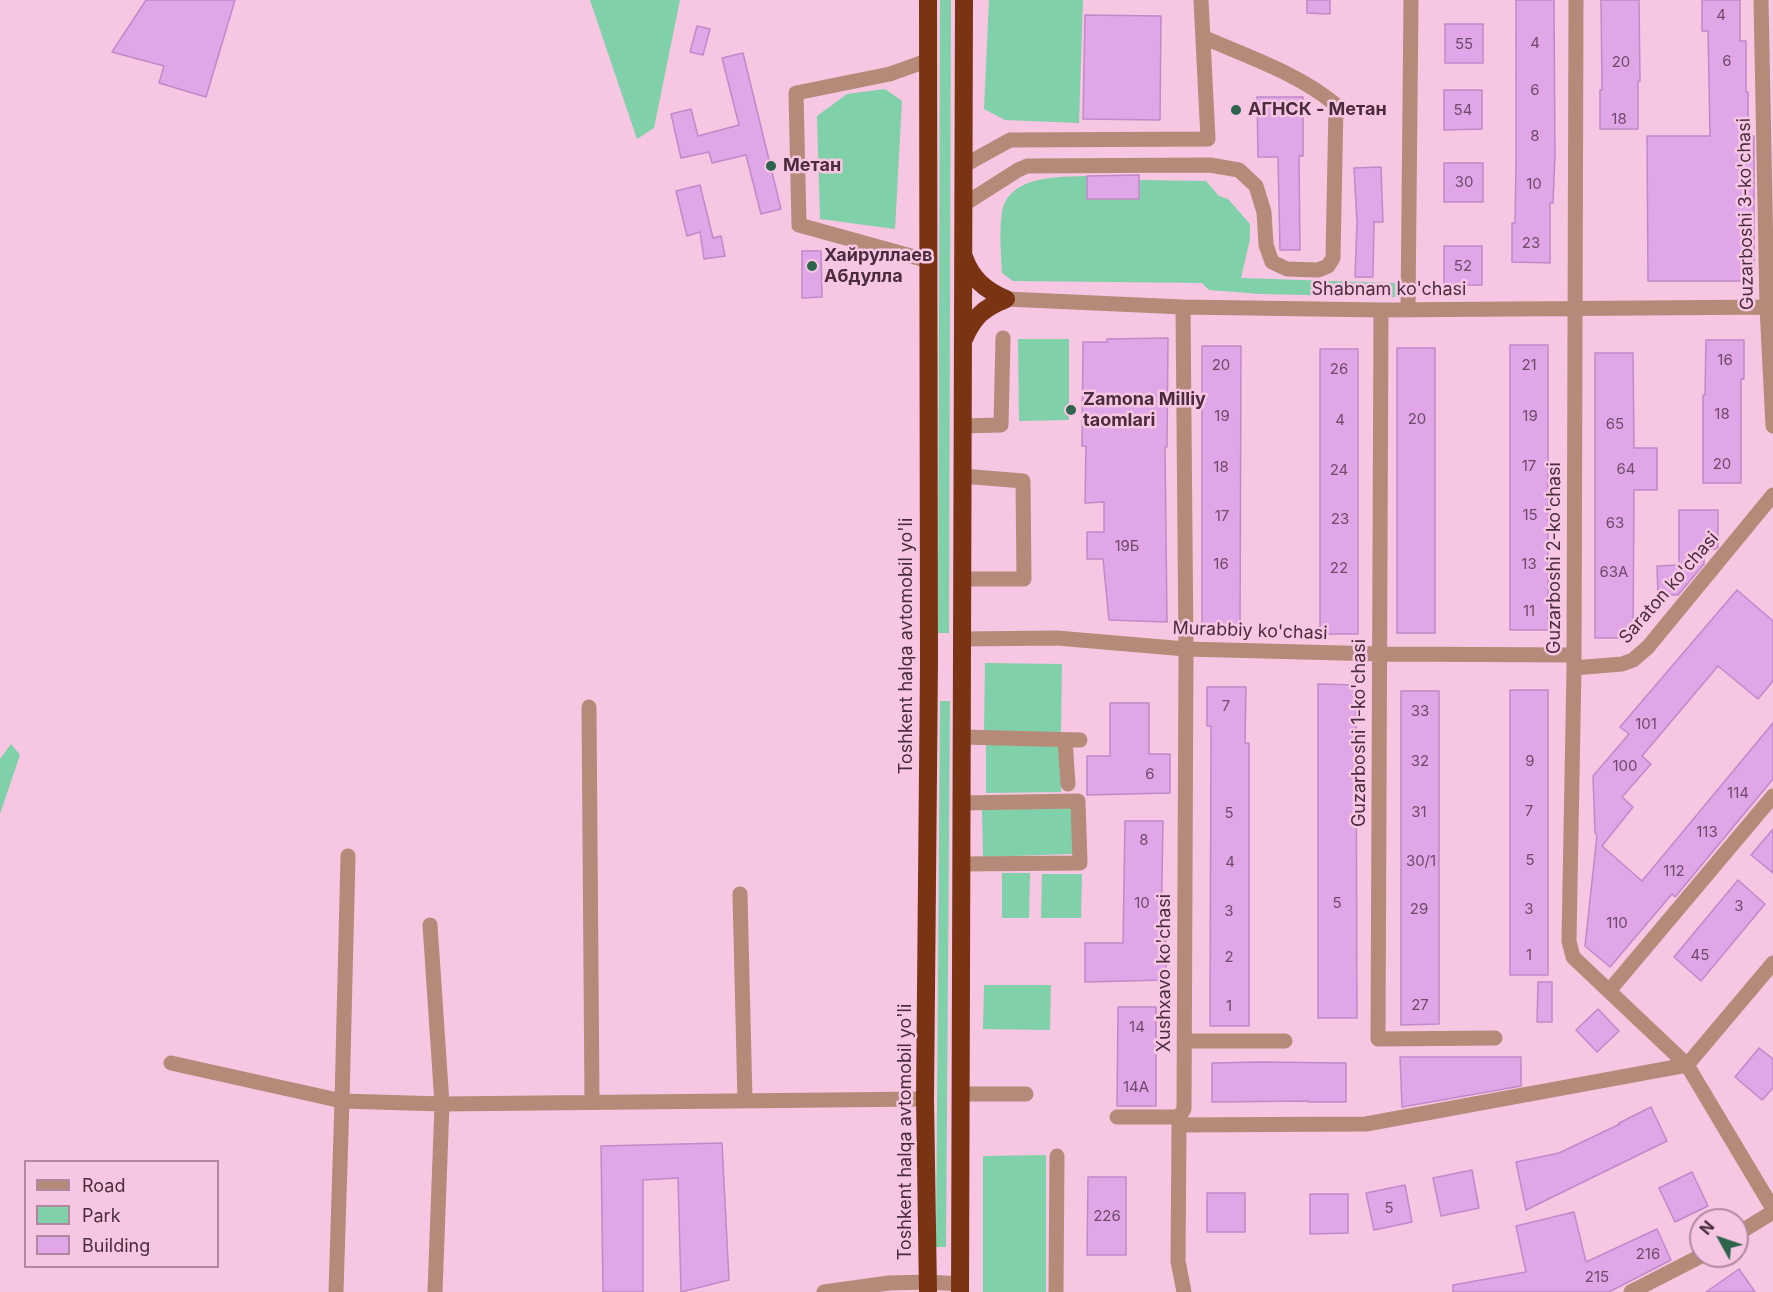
<!DOCTYPE html>
<html>
<head>
<meta charset="utf-8">
<style>
	body { margin:0 }
	#map { position:relative; width:1773px; height:1292px; overflow:hidden; background:#f7c6e2; font-family:Inter,sans-serif }
	canvas { display:block }
	.legend { position:absolute; left:24px; top:1160px; width:195px; height:108px; box-sizing:border-box; background:#f7c6e2; border:2px solid #b288a1; margin:0; padding:8px 10px; list-style:none; font-size:18px; color:#4b2c3f }
	.legend li { display:flex; align-items:center; gap:12px; height:30px }
	.legend b { width:30px; border:2px solid #b288a1 }
	.north { position:absolute; left:1689px; top:1208px; width:60px; height:60px; box-sizing:border-box; background:#f7c6e2; border:2px solid #b288a1; border-radius:50%; rotate:310deg; font-size:16px; font-weight:700; line-height:24px; text-align:center; color:#4b2c3f }
	.north::after { content:''; display:block; margin:auto; width:21px; height:27px; background:#2d644c; clip-path:polygon(50% 0,100% 100%,50% 72%,0 100%) }
</style>
</head>
<body>
<div id="map">
<canvas width="1773" height="1292"></canvas>
<ul class="legend">
<li><b style="height:8px;background:#b68a78"></b>Road</li>
<li><b style="height:16px;background:#80d0aa"></b>Park</li>
<li><b style="height:16px;background:#e0a6e7"></b>Building</li>
</ul>
<div class="north">N</div>
</div>
<script>
const c = document.querySelector('canvas').getContext('2d');
c.lineJoin = 'round';
function paint(path, color) { c.fillStyle = color; c.fill(path, 'evenodd'); }
function trace(path, color, width, dash) { c.strokeStyle = color; c.lineWidth = width; c.lineCap = dash ? 'butt' : 'round'; c.setLineDash(dash || []); c.stroke(path); }
function label(font, color, halo, rows, align = 'center') {
  c.font = font + ' Inter,sans-serif'; c.lineWidth = 5; c.setLineDash([]); c.textBaseline = 'middle'; c.strokeStyle = halo; c.fillStyle = color; for (const [text, x, y, turn = 0] of rows) {
    c.save(); c.translate(x, y); c.rotate((+turn || 0) * Math.PI / 180); c.textAlign = isNaN(turn) ? turn : align; if (halo) c.strokeText(text, 0, 0); c.fillText(text, 0, 0); c.restore();
  }
}
paint(new Path2D(`
	M590,0h90l-26,128 -17,11z
	M940,0h11l-2,633h-11z
	M989,0h94l-4,123 -74,-3 -21,-11z
	M885,89l17,12 -7,128 -75,-10 -3,-103 30,-22z
	M1087,176v23l52,-19 67,1 13,15 9,3 22,25v15l-9,39 154,5v14l-135,-3 -51,-4 -7,-7 -189,-2 -11,-8c-1,-19 -3,-43 0,-61 7,-37 57,-35 85,-36z
	M1018,339h51v81l-50,1z
	M985,663l77,1 -1,68h-77z
	M940,701h10l-4,546h-10z
	M11,744l9,11 -20,59v-55z
	M1061,744v48l-75,1v-48z
	M1072,808l1,46 -90,3 -1,-47z
	M1002,873h28l-1,45h-27z
	M1042,874h40l-1,44h-40z
	M984,985h67l-1,45 -67,-1z
	M1046,1155v137h-63v-136z`), '#80d0aa');
const building = new Path2D(`
	M146,0h89l-29,97 -47,-14 5,-17 -52,-14z
	M1307,0h23v14l-23,-1z
	M1516,0h38l1,155 -2,48h-3v60l-38,-1v-39h3l1,-59z
	M1601,0h38l1,81h-2v48h-38v-39h2z
	M1702,0h38v41h6v51h2v44h6v145h-106l-1,-145h63l-2,-105h-6z
	M1085,15l76,1 -1,104 -77,-1z
	M1445,24h38v39h-38z
	M697,26l13,3 -7,26 -13,-3z
	M743,53l38,156 -20,5 -15,-59 -34,8 -3,-11 -28,6 -10,-44 20,-5 7,27 41,-11 -17,-67z
	M1444,90h38v39l-38,1z
	M1257,97h46v59h-4l1,94h-20l-2,-93h-20z
	M1444,163h39v39h-39z
	M1381,167l2,55h-9l-1,55h-18l2,-54 -3,-55z
	M1139,175v24h-52v-23z
	M700,185l13,53 8,-2 4,20 -21,3 -4,-27 -13,4 -11,-45z
	M1444,246h38v39h-38z
	M802,251h19l1,46 -20,1z
	M1168,338l-1,109h-2l2,175 -58,-2 -6,-61h-16v-27h17v-30l-19,1 1,-57h-4l1,-104h24v-3z
	M1706,340h38v39h-3v104h-38v-88h2z
	M1510,345h38v285h-38z
	M1202,346h39l-1,285h-38z
	M1397,348h38v285h-38z
	M1320,349h38v285h-38z
	M1595,353h38l1,95h23v42h-23l-1,148h-38z
	M1679,510h39v37l-2,2h-12v15l-26,31h-20l-1,-29 22,-1z
	M1737,590l36,31v60l-15,18 -40,-33 -76,90 9,8 -29,33 11,10 -31,39 40,35 131,-158v56l-98,118 -3,-3 -62,73 -25,-21 12,-111 -2,-2 -2,-57 36,-42 -9,-7z
	M1318,684l38,1 1,333h-39z
	M1207,687h39l-1,56h4v283h-39l1,-300h-4z
	M1510,690h38v285h-38z
	M1401,691h38v333l-38,1z
	M1110,703h39v51h21v39l-83,2v-39h23z
	M1125,821h38l-2,120h5v39l-81,2v-39h38z
	M1773,829v44l-22,-18z
	M1738,880l27,24 -64,77 -27,-24z
	M1538,982h14v40h-15z
	M1118,1007h38v99h-39z
	M1598,1009l21,22 -22,21 -21,-22z
	M1759,1048l14,11v29l-11,12 -27,-23z
	M1400,1057h121v29l-119,21z
	M1259,1062l87,1v39h-38v-1l-96,1v-39z
	M1651,1107l16,34 -141,69 -10,-48 43,-9 61,-29 -1,-1z
	M722,1143l7,137 -48,12 -3,-114 -35,2v112h-40l-2,-146z
	M1472,1170l7,38 -38,8 -8,-38z
	M1692,1172l16,34 -33,16 -16,-34z
	M1088,1177h38v78h-39z
	M1405,1185l7,37 -38,8 -8,-37z
	M1207,1193h38v39h-38z
	M1310,1194h38v39l-38,1z
	M1574,1212l12,50 71,-33 14,31 -62,32h-156v-7l73,-13 -10,-46z
	M1739,1269l16,23h-49z`);
paint(building, '#e0a6e7');
trace(building, '#c189c9', 1.5);
trace(new Path2D(`
	M1576,0l-2,668 -5,273 4,16 114,108 86,144
	M1761,0l6,307 6,119
	M929,60l-39,14 -94,19 3,132 130,36
	M963,166l47,-26 198,-1 -7,-139
	M963,205l55,-35 9,-4 183,-1 29,5 17,16 8,26 2,33 6,17 15,7 31,1 10,-4 5,-8 3,-153c-38,-32 -88,-48 -133,-68
	M1006,299l177,8 198,3 392,-3
	M1183,307l3,342 -2,460 -5,8v8l187,-1 321,-59
	M1381,310l-3,729 117,-1
	M1408,310l3,-310
	M962,426l39,-1 2,-87
	M962,579h62l-1,-98 -61,-5
	M962,639l95,-1 129,11 194,5 194,1
	M1574,668l48,-4 11,-4 15,-13 125,-152
	M589,707l3,395
	M962,737l118,3
	M1065,740l3,44
	M961,864l119,-1 -2,-62 -117,2
	M740,894l5,207
	M1609,991l164,-195
	M1184,1041h101
	M171,1063l171,38 6,-245
	M1687,1065l86,-102
	M960,1094h66
	M1117,1117h62
	M1179,1125l-1,136 6,31
	M1737,1234l36,-22
	M336,1292l6,-191 100,3 -12,-179
	M435,1292l7,-188 483,-5
	M824,1292l65,-9 39,-1 32,2
	M1056,1292l1,-136
	M1631,1292l70,-36`), '#b68a78', 15);
trace(new Path2D(`
	M964,339c10,-22 19,-31 42,-40 -21,-9 -34,-20 -42,-42
	M928,1292l-3,-193 4,-437 -1,-662
	M960,1292l4,-1292`), '#7a3414', 18);
for (const [x, y, r, color] of [
	[1236,110,6,"#2d644c"],
	[771,166,6,"#2d644c"],
	[812,266,6,"#2d644c"],
	[1071,410,6,"#2d644c"]
]) { const dot = new Path2D(); dot.arc(x, y, r, 0, 2 * Math.PI); c.fillStyle = color; c.fill(dot); trace(dot, '#f7c6e2', 2); }
label('15px', '#704a69', null, [
	["4",1721,15],
	["4",1535,43],
	["55",1464,44],
	["6",1727,61],
	["20",1621,62],
	["6",1535,90],
	["54",1463,110],
	["18",1619,119],
	["8",1535,136],
	["30",1464,182],
	["10",1534,184],
	["23",1531,243],
	["52",1463,266],
	["16",1725,360],
	["20",1221,365],
	["21",1529,365],
	["26",1339,369],
	["18",1722,414],
	["19",1222,416],
	["19",1530,416],
	["20",1417,419],
	["4",1340,420],
	["65",1615,424],
	["20",1722,464],
	["17",1529,466],
	["18",1221,467],
	["64",1626,469],
	["24",1339,470],
	["15",1530,515],
	["17",1222,516],
	["23",1340,519],
	["63",1615,523],
	["19Б",1127,546],
	["16",1221,564],
	["13",1529,564],
	["22",1339,568],
	["63A",1614,572],
	["11",1529,611],
	["7",1226,706],
	["33",1420,711],
	["101",1646,724],
	["32",1420,761],
	["9",1530,761],
	["100",1625,766],
	["6",1150,774],
	["114",1738,793],
	["7",1529,811],
	["31",1419,812],
	["5",1229,813],
	["113",1707,832],
	["8",1144,840],
	["5",1530,860],
	["30/1",1421,861],
	["4",1230,862],
	["112",1674,871],
	["10",1142,903],
	["5",1337,903],
	["3",1739,906],
	["29",1419,909],
	["3",1529,909],
	["3",1229,911],
	["110",1617,923],
	["1",1529,955],
	["45",1700,955],
	["2",1229,957],
	["27",1420,1005],
	["1",1229,1006],
	["14",1137,1027],
	["14A",1136,1087],
	["5",1389,1208],
	["226",1107,1216],
	["216",1648,1254],
	["215",1597,1277]
]);
label('bold 18px', '#4b2c3f', '#f7c6e2', [
	["АГНСК - Метан",1248,110],
	["Метан",783,166],
	["Хайруллаев",824,256],
	["Абдулла",824,277],
	["Zamona Milliy",1083,400],
	["taomlari",1083,421]
], 'left');
label('18px', '#4b2c3f', '#f7c6e2', [
	["Guzarboshi 3-ko'chasi",1746,214,-91],
	["Shabnam ko'chasi",1389,290],
	["Guzarboshi 2-ko'chasi",1555,558,-90],
	["Saraton ko'chasi",1669,588,-49],
	["Murabbiy ko'chasi",1250,631,2],
	["Toshkent halqa avtomobil yo'li",907,646,-90],
	["Guzarboshi 1-ko'chasi",1360,733,-90],
	["Xushxavo ko'chasi",1165,973,-90],
	["Toshkent halqa avtomobil yo'li",906,1132,-90]
]);
</script>
</body>
</html>
